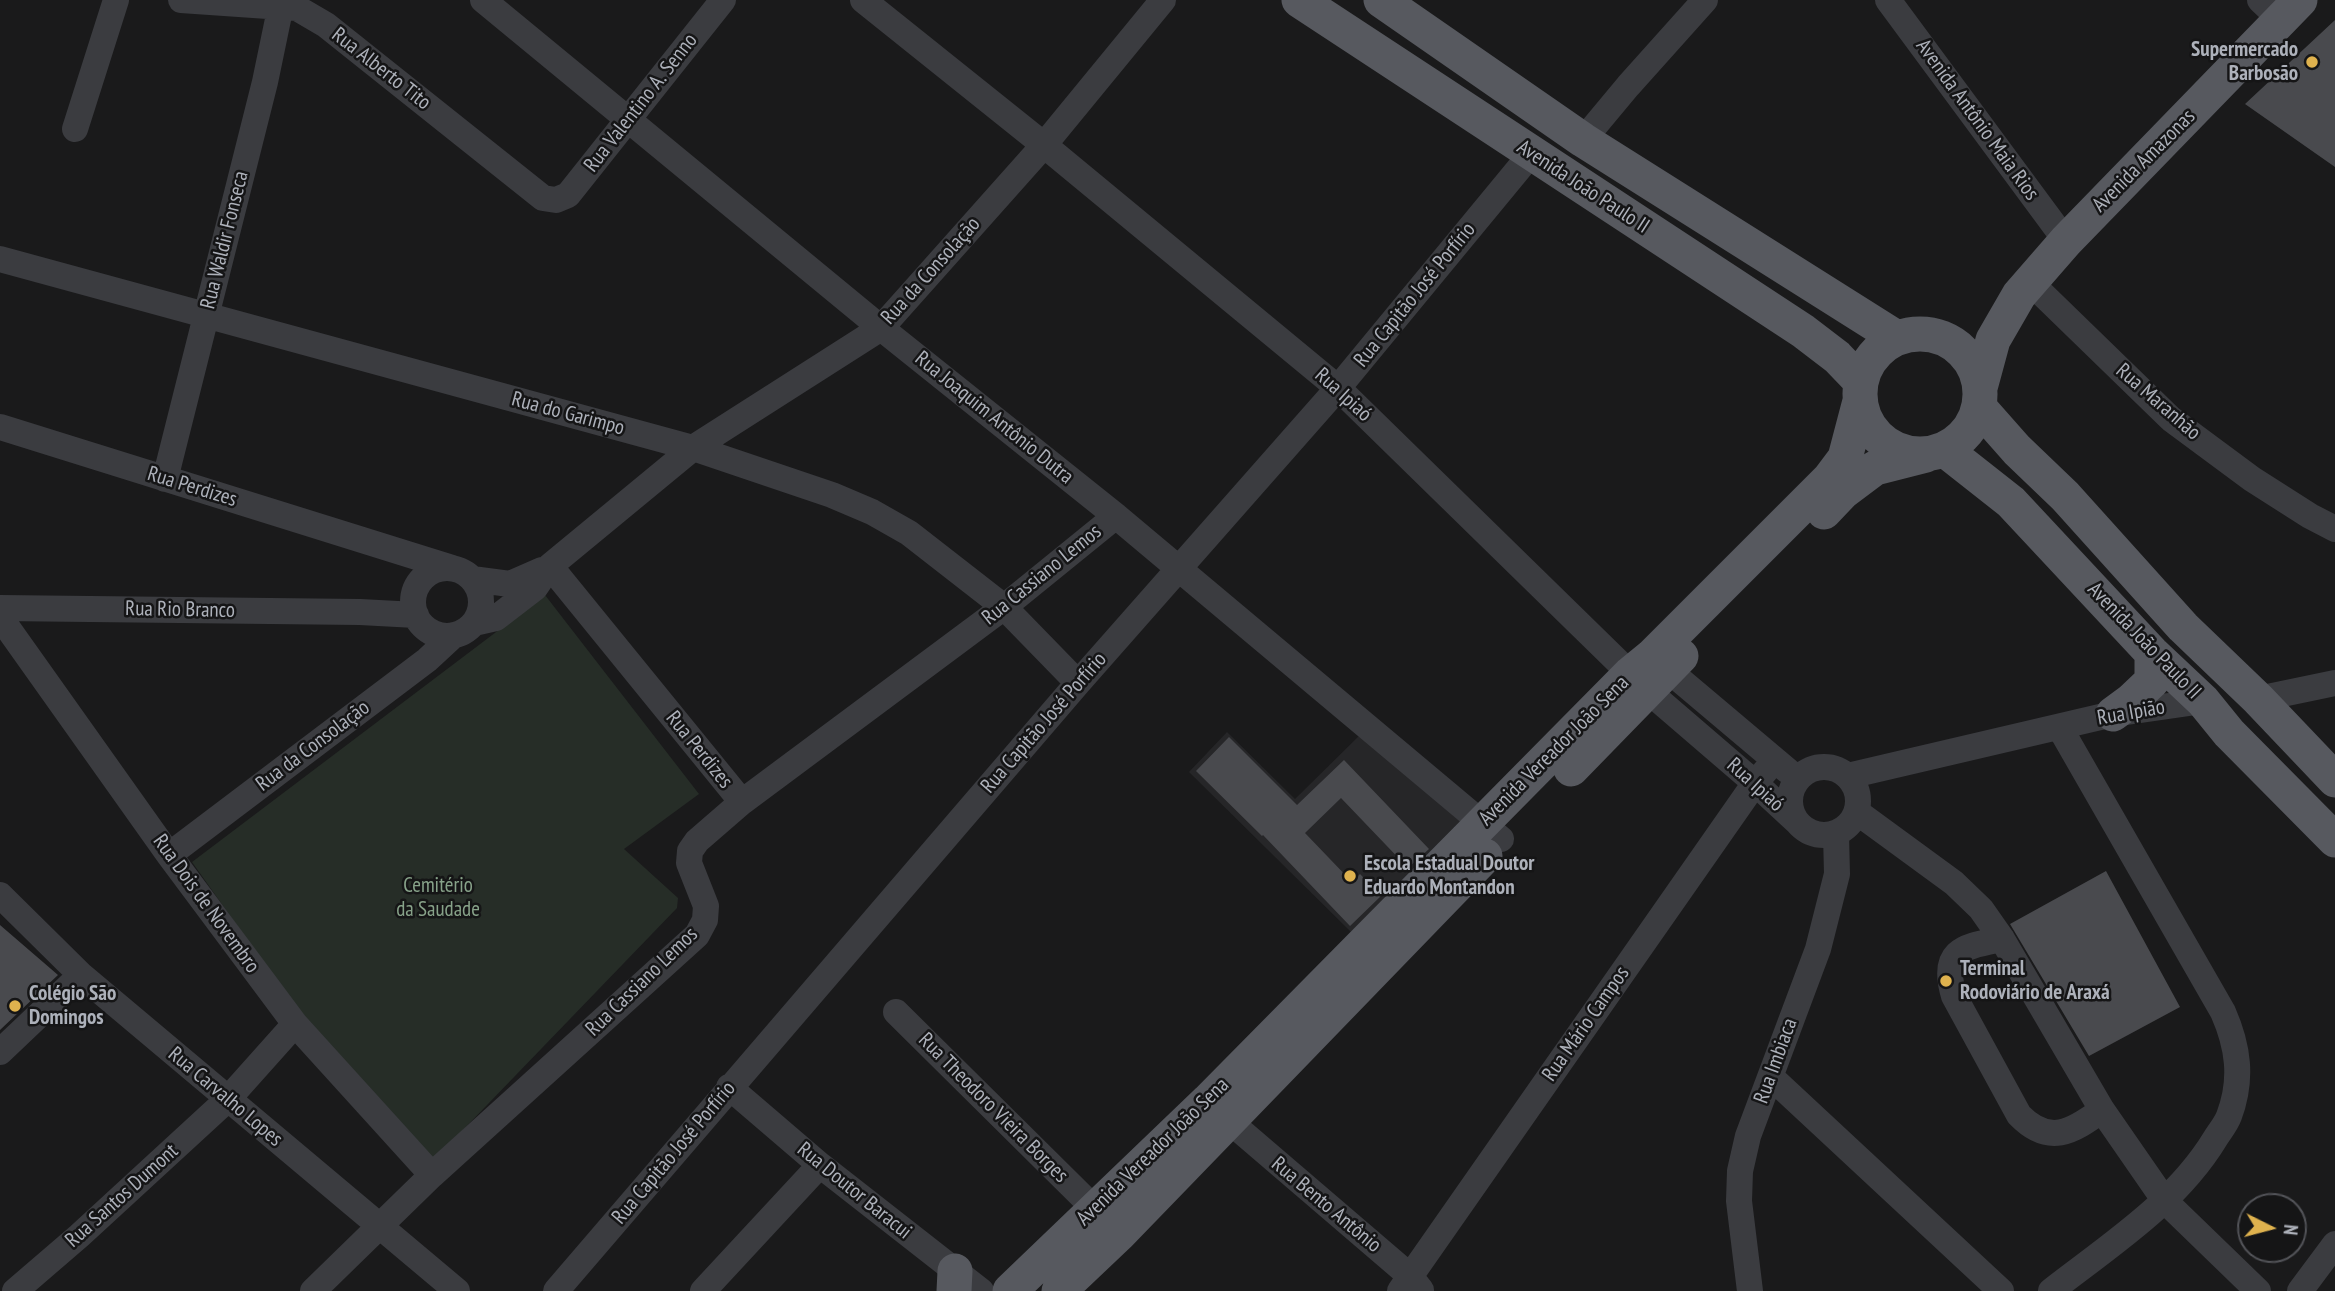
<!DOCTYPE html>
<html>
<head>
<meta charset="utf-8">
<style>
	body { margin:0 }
	#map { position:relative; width:2335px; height:1291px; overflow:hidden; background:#1a1a1b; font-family:"PT Sans Narrow",sans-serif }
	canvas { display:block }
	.north { position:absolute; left:2237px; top:1193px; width:70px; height:70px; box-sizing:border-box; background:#151516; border:2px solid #525358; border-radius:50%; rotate:96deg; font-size:19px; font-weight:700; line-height:28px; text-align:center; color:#adb1ba }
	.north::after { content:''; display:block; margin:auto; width:24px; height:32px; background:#dfb24e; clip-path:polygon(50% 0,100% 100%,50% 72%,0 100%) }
</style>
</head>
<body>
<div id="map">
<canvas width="2335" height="1291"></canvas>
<div class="north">N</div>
</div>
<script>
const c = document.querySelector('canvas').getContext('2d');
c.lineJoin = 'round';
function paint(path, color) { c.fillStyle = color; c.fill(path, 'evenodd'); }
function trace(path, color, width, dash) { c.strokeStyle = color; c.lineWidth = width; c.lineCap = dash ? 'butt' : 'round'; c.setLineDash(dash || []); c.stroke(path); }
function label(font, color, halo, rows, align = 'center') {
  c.font = font + ' "PT Sans Narrow",sans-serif'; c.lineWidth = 5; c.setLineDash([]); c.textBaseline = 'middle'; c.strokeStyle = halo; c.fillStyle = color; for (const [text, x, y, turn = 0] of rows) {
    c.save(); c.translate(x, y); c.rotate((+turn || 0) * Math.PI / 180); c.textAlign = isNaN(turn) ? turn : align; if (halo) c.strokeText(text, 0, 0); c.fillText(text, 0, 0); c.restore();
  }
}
paint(new Path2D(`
	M1227,732l68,67 68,-67 99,87 -111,113 -162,-160z`), '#262628');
paint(new Path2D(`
	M545,595l154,199 -75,55 54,49 -1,10 -243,252 -130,-140 -112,-158z`), '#262d27');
paint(new Path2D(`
	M2335,20v147l-90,-63z
	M1229,737l68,68 47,-45 85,89 -21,19 -67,-70 -36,35 47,49 8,-8 21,22 -31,30 -87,-91 -1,1 -66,-65z
	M2106,871l74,136 -91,49 -79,-132z
	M0,925l58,50 -58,55z`), '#494a4e');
trace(new Path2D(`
	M181,0l116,8 29,17 217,173 13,2 12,-5 155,-195
	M483,0l398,328 235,188 385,323
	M863,0l181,145 294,243 310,303 107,92 41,38
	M1888,0l178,241
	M2260,0l21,20
	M75,129l41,-129
	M1583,140l45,-54 77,-86
	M0,259l693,189 139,47 40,17 37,21 95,74 74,76
	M2030,282l141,137 81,60 58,37 25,13
	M0,427l452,141
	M165,479l100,-397 17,-82
	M550,566l192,236
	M413 602a34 34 0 1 1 68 0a34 34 0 1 1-68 0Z
	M472,579l38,5 32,-14
	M0,608l360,4 56,3
	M0,617l169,238 126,169 137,151
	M474,623l22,-5 39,-30 15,-22 143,-118 188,-120 163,-183 119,-145
	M1654,658l134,113
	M2258,699l77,-16
	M1790 801a34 34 0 1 1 68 0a34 34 0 1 1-68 0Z
	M1848,776l265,-62 90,-13
	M1857,812l97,71 27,26 21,30 100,171 63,91 93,90
	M169,855l258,-195 27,-25
	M0,895l81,80 376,316
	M2002,939c-38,8 -62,10 -48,57l65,119c30,31 53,17 83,-5
	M896,1012l213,211
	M0,1052l81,-77
	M1771,1077l230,214
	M729,1087l91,78 161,126
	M1228,1120l182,156 11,14
	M15,1291l64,-55 149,-137 67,-75
	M313,1291l119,-116 265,-240 8,-15 1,-14 -17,-43 1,-12 7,-10 45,-39 262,-195 112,-91
	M556,1291l522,-608 260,-295 193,-234
	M703,1291l117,-126
	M1400,1291l355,-508 20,-23
	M1750,1291l-11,-90 1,-30 8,-35 70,-187 19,-75 -1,-40
	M2051,1291c59,-46 125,-88 164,-152 5,-8 11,-15 14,-23 14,-37 9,-70 -6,-104l-163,-284
	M2300,1291l35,-47`), '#3b3c40', 26);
trace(new Path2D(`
	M1299,0l504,331 34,26 24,25
	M1381,0l202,140 314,198
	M1860 394a60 60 0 1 1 120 0a60 60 0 1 1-120 0Z
	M1980,388l13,-48 26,-45 47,-54 234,-241
	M1979,407l38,43 48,46 118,131 75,72 77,81
	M1945,450l66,52 141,151 51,48 26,32 106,107
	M1824,512l19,-20 32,-24 51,-13
	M2113,714l19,-14 20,-19v-28
	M1571,769l110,-113
	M954,1291l1,-20
	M1010,1291l198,-190 422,-427 22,-18 178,-178 15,-20 15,-57
	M1059,1291l60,-57 366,-378`), '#57595f', 35);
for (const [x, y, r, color] of [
	[2312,62,7,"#dfb24e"],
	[1350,876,7,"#dfb24e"],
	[1946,981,7,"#dfb24e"],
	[15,1006,7,"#dfb24e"]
]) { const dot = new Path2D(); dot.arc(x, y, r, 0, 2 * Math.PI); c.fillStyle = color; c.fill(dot); trace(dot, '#151516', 2.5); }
label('bold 21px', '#adb1ba', '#151516', [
	["Supermercado",2298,50,"right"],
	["Barbosão",2298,74,"right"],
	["Escola Estadual Doutor",1364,864],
	["Eduardo Montandon",1364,888],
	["Terminal",1960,969],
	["Rodoviário de Araxá",1960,993],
	["Colégio São",29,994],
	["Domingos",29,1018]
], 'left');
label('21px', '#adb1ba', '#151516', [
	["Rua Alberto Tito",381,69,38],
	["Rua Valentino A. Senno",641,103,-52],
	["Avenida Antônio Maia Rios",1977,120,54],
	["Avenida Amazonas",2144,161,-45],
	["Avenida João Paulo II",1583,187,33],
	["Rua Waldir Fonseca",225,240,-76],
	["Rua da Consolação",931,271,-48],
	["Rua Capitão José Porfírio",1415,295,-51],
	["Rua Ipiaó",1343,395,42],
	["Rua Maranhão",2158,402,41],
	["Rua do Garimpo",568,414,15],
	["Rua Joaquim Antônio Dutra",994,418,39],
	["Rua Perdizes",192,487,17],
	["Rua Cassiano Lemos",1042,575,-39],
	["Rua Rio Branco",180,610,1],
	["Avenida João Paulo II",2144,641,46],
	["Rua Ipião",2131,713,-10],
	["Rua Capitão José Porfírio",1044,723,-49],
	["Rua da Consolação",313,746,-37],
	["Rua Perdizes",699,750,51],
	["Avenida Vereador João Sena",1554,751,-45],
	["Rua Ipiaó",1755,785,42],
	["Rua Dois de Novembro",206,904,54],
	["Rua Cassiano Lemos",642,982,-44],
	["Rua Mário Campos",1586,1024,-55],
	["Rua Imbiaca",1776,1061,-70],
	["Rua Carvalho Lopes",225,1097,40],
	["Rua Theodoro Vieira Borges",993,1108,45],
	["Avenida Vereador João Sena",1153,1152,-44],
	["Rua Capitão José Porfírio",674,1153,-50],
	["Rua Doutor Baracui",854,1191,39],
	["Rua Santos Dumont",122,1196,-42],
	["Rua Bento Antônio",1326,1205,40]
]);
label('21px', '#87a289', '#151516', [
	["Cemitério",438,886],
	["da Saudade",438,910]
]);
</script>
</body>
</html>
